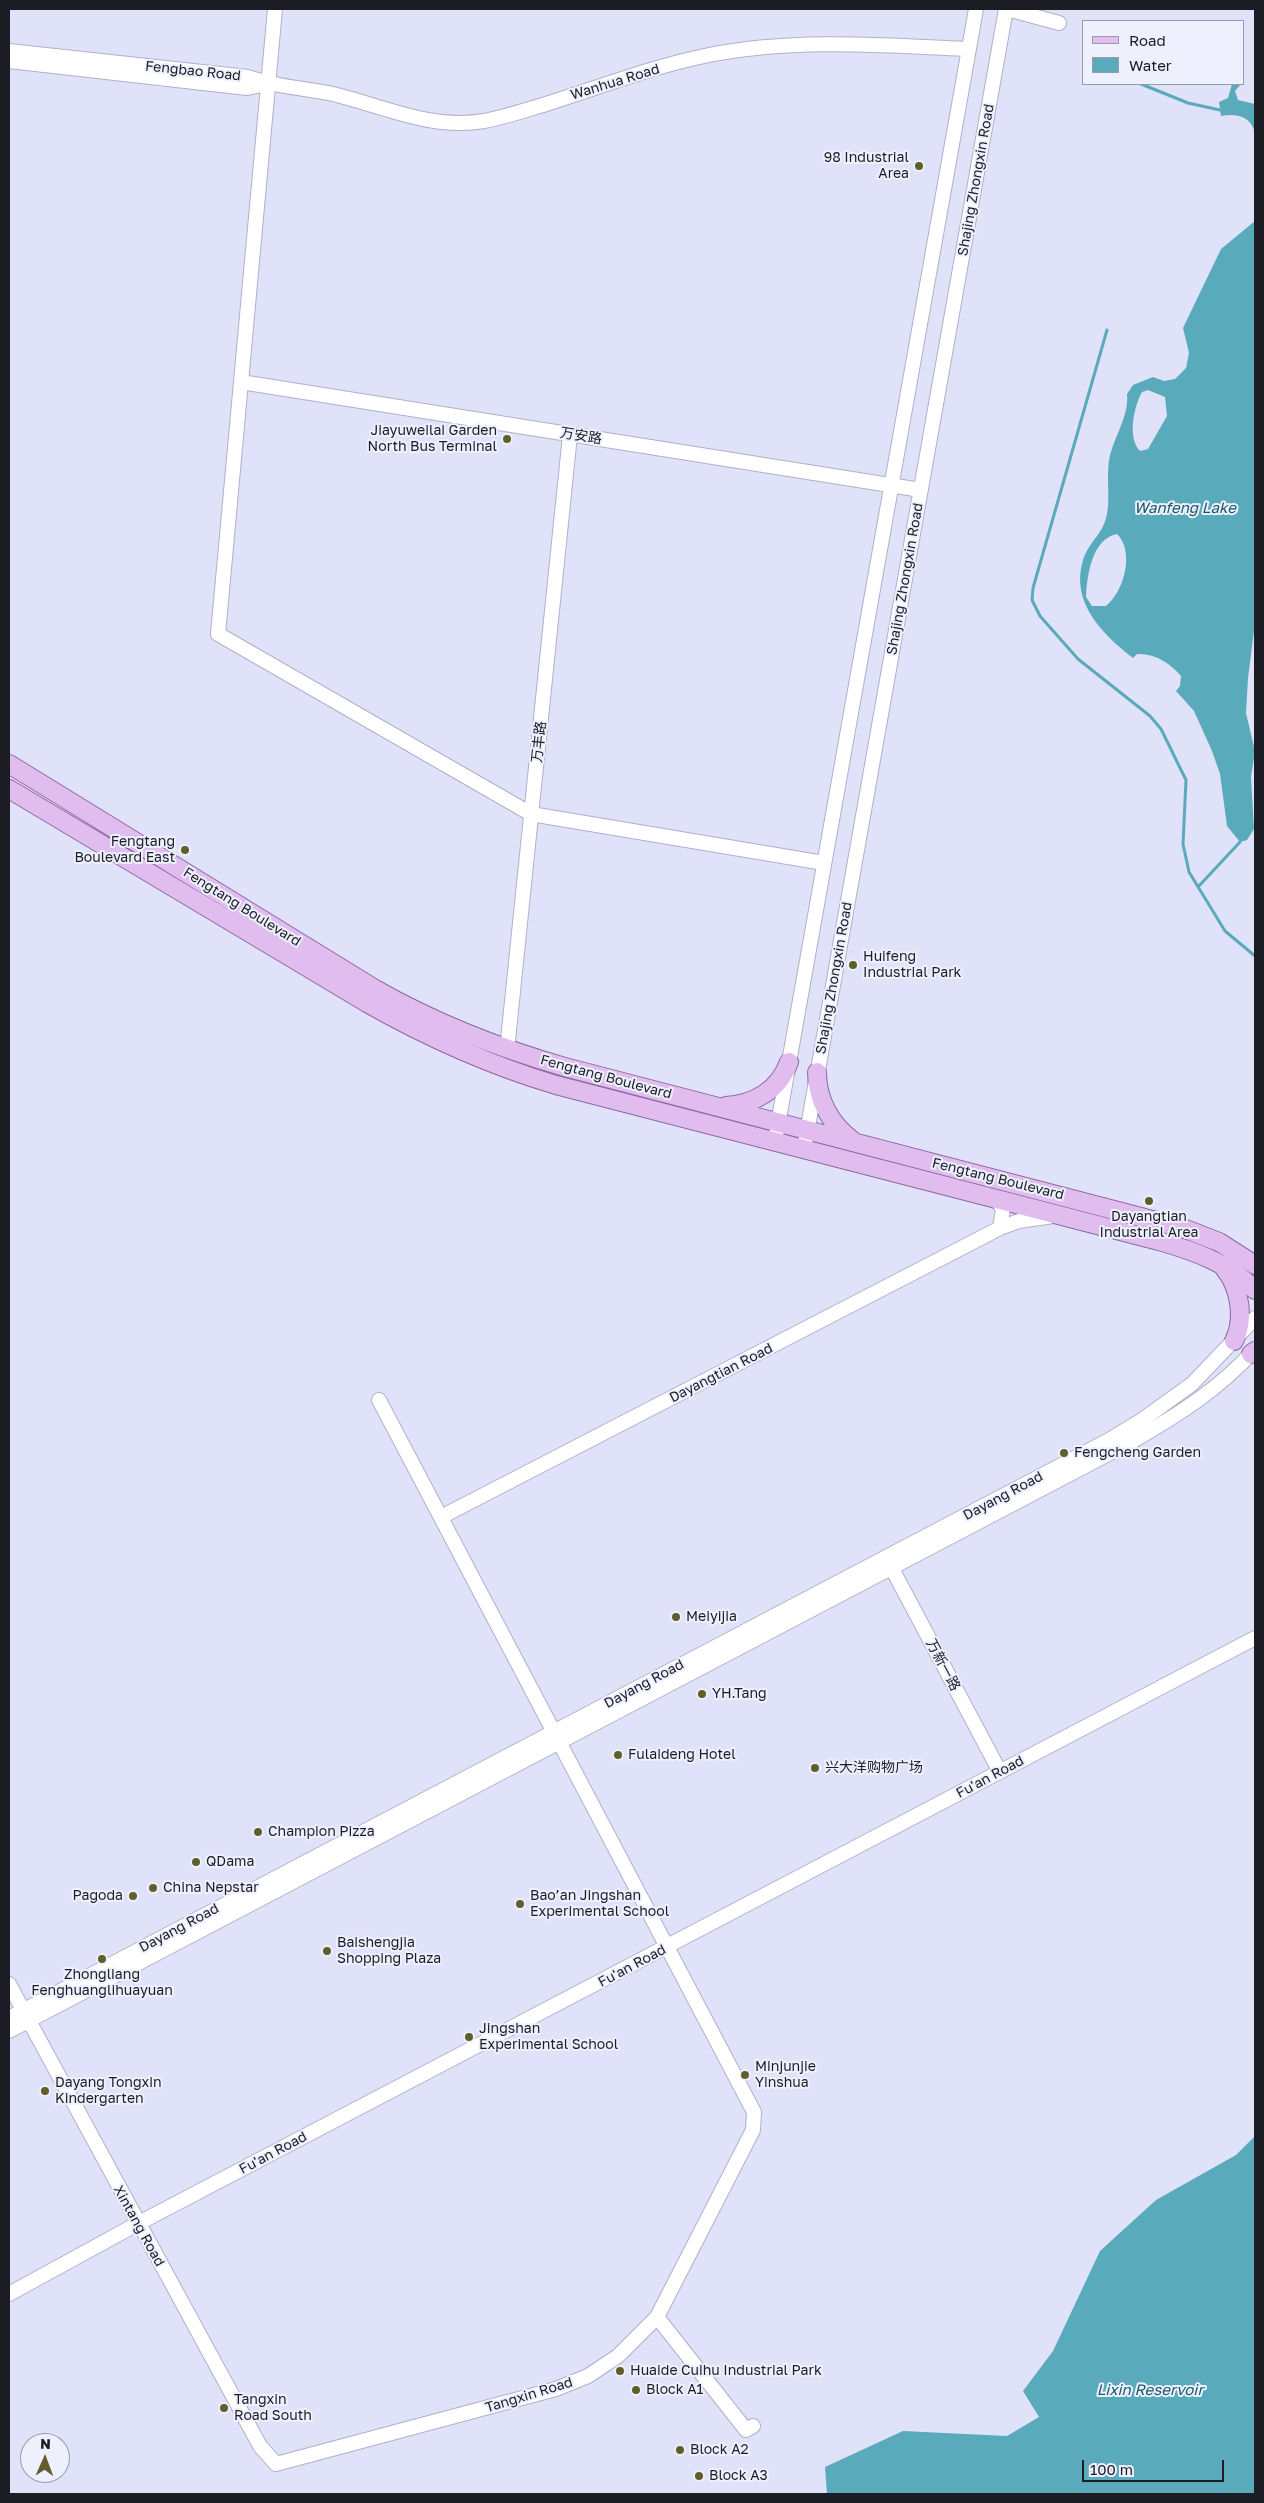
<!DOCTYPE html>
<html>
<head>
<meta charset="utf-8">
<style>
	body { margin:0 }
	#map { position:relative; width:1264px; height:2503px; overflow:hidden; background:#e0e2f9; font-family:"Golos Text",sans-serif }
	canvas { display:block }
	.frame { position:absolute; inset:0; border:10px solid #1b1c24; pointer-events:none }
	.legend { position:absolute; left:1082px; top:20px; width:162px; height:65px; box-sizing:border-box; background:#eef0fe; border:1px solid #9a9ba7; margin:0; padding:6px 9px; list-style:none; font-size:15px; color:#1b1c24 }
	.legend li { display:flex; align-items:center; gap:10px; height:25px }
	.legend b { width:25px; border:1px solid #9a9ba7 }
	.north { position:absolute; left:20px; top:2433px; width:50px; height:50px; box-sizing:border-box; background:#eef0fe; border:1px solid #9a9ba7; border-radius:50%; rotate:2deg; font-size:14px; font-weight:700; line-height:20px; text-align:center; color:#1b1c24 }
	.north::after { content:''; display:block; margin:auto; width:18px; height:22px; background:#605e2a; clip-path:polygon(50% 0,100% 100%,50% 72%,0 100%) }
	.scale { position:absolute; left:1082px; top:2460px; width:142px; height:22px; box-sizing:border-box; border:2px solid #1b1c24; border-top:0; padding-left:6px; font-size:15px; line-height:18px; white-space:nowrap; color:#1b1c24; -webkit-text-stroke:4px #eef0fe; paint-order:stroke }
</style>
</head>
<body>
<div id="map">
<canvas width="1264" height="2503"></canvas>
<div class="frame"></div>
<ul class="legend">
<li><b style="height:6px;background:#e0bdee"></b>Road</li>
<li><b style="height:14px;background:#59abbb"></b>Water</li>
</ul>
<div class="north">N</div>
<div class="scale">100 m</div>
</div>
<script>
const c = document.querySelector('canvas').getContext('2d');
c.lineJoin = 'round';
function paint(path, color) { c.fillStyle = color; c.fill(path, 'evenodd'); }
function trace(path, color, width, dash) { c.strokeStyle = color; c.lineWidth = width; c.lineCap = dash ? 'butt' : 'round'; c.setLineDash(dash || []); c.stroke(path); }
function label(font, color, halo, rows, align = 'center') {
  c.font = font + ' "Golos Text","Noto Sans SC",sans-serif'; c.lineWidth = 4; c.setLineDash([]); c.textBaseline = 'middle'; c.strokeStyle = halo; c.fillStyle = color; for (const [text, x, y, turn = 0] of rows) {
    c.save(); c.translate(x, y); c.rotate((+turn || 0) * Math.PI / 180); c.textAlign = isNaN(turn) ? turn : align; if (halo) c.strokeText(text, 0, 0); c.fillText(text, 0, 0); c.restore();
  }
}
paint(new Path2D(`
	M1232,84h9l-6,7 3,9 17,4v29c-4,-17 -19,-20 -34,-17l-2,-14 9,-4z
	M1255,221v402l-7,55 -2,35 9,38 -4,26 3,52 -7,11 -7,2 -13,-16 -7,-52 -8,-23 -18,-40 -18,-20 4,-5 1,-10c-11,-13 -26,-23 -44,-22l-4,4c-31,-24 -63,-56 -50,-98 4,-14 16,-24 21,-36 9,-19 0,-51 7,-72 6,-20 18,-38 16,-58l6,-9 20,-8 11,4 11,-2 11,-11 3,-15 -6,-25 38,-79zM1148,390l17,7 2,19 -19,33 -8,2c-13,-13 -6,-45 2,-59zM1117,534c18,17 7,58 -11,72h-14l-6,-9c1,-22 6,-58 31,-63z
	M1255,2136v358h-428l-2,-27 78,-36 104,5 32,-19 -16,-26 30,-40 47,-100 56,-51 80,-45z`), '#59abbb');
trace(new Path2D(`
	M1141,84l47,19 32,7
	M1107,330l-74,258 -1,12 8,16 38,43 72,57 11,13 25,51 -3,64 6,28 36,59 30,25
	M1198,887l42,-45`), '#59abbb', 3);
const minor = new Path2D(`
	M275,9l-57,625 313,180 293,49
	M1007,9l52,14
	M9,51l239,26c28,10 56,11 85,17 50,12 98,36 151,27 21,-4 42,-11 62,-17 54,-17 108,-38 163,-49 85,-17 174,-10 260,-6
	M9,61l238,27 19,-4
	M241,382l680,108
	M507,1050l63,-615
	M775,1141l201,-1132
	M804,1149l202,-1140
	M995,1198l8,11 -3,19
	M441,1517l559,-289 19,-7 34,-5
	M888,1561l112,211
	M9,1984l251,462 16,18 280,-75 32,-13 30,-20 39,-39 96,-187 1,-18 -375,-712
	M9,2018l1100,-578 33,-20 50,-36 63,-66
	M9,2031l1122,-589c45,-26 89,-53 124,-93
	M9,2294l128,-70 1118,-586
	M657,2317l89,113 7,-4`);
const major = new Path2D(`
	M9,764l366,225c60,34 123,59 190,78l618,161 36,14 36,23
	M9,789l358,214c60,34 122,62 189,82l603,156c35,10 70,22 96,49
	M817,1072c0,27 13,52 35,68
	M726,1106c29,-2 53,-16 63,-44
	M1224,1268c16,19 21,51 10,73
	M1251,1354l4,-3`);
trace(minor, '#afb1c7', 16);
trace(major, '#8e68a0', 20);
trace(minor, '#fff', 14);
trace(major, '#e0bdee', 18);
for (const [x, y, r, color] of [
	[919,166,5,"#605e2a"],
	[507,439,5,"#605e2a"],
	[185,850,5,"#605e2a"],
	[853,965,5,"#605e2a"],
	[1149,1201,5,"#605e2a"],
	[1064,1453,5,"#605e2a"],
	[676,1617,5,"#605e2a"],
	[702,1694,5,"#605e2a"],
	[618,1755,5,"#605e2a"],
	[815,1768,5,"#605e2a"],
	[258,1832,5,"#605e2a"],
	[196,1862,5,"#605e2a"],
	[153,1888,5,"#605e2a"],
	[133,1896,5,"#605e2a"],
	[520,1904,5,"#605e2a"],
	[327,1951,5,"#605e2a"],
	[102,1959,5,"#605e2a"],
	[469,2037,5,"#605e2a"],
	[745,2075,5,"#605e2a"],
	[45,2091,5,"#605e2a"],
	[620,2371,5,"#605e2a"],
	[636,2390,5,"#605e2a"],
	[224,2408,5,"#605e2a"],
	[680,2450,5,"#605e2a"],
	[699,2476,5,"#605e2a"]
]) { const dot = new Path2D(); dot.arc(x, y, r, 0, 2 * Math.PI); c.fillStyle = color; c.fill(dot); trace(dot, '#eef0fe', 2); }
label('14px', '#1b1c24', '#eef0fe', [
	["Fengbao Road",193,71,6],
	["Wanhua Road",615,82,-17],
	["Shajing Zhongxin Road",976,180,-80],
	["万安路",581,436,9],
	["Shajing Zhongxin Road",905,579,-80],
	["万丰路",539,742,-84],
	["Fengtang Boulevard",242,907,32],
	["Shajing Zhongxin Road",834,978,-80],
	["Fengtang Boulevard",606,1077,15],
	["Fengtang Boulevard",998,1179,14],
	["Dayangtian Road",721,1373,-27],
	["Dayang Road",1003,1496,-28],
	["万新一路",943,1665,62],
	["Dayang Road",644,1684,-28],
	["Fu'an Road",990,1777,-28],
	["Dayang Road",179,1928,-28],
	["Fu'an Road",632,1966,-28],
	["Fu'an Road",273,2153,-28],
	["Xintang Road",139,2226,61],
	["Tangxin Road",529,2395,-17]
]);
label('14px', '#1b1c24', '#eef0fe', [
	["98 Industrial",909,158,"right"],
	["Area",909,174,"right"],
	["Jiayuweilai Garden",497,431,"right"],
	["North Bus Terminal",497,447,"right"],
	["Fengtang",175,842,"right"],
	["Boulevard East",175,858,"right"],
	["Huifeng",863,957],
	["Industrial Park",863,973],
	["Dayangtian",1149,1217,"center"],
	["Industrial Area",1149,1233,"center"],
	["Fengcheng Garden",1074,1453],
	["Meiyijia",686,1617],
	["YH.Tang",712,1694],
	["Fulaideng Hotel",628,1755],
	["兴大洋购物广场",825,1768],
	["Champion Pizza",268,1832],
	["QDama",206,1862],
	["China Nepstar",163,1888],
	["Pagoda",123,1896,"right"],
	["Bao’an Jingshan",530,1896],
	["Experimental School",530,1912],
	["Baishengjia",337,1943],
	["Shopping Plaza",337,1959],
	["Zhongliang",102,1975,"center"],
	["Fenghuanglihuayuan",102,1991,"center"],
	["Jingshan",479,2029],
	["Experimental School",479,2045],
	["Minjunjie",755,2067],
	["Yinshua",755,2083],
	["Dayang Tongxin",55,2083],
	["Kindergarten",55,2099],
	["Huaide Cuihu Industrial Park",630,2371],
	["Block A1",646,2390],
	["Tangxin",234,2400],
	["Road South",234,2416],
	["Block A2",690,2450],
	["Block A3",709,2476]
], 'left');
label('italic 15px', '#145a65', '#eef0fe', [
	["Wanfeng Lake",1185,508],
	["Lixin Reservoir",1150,2390]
]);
</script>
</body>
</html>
